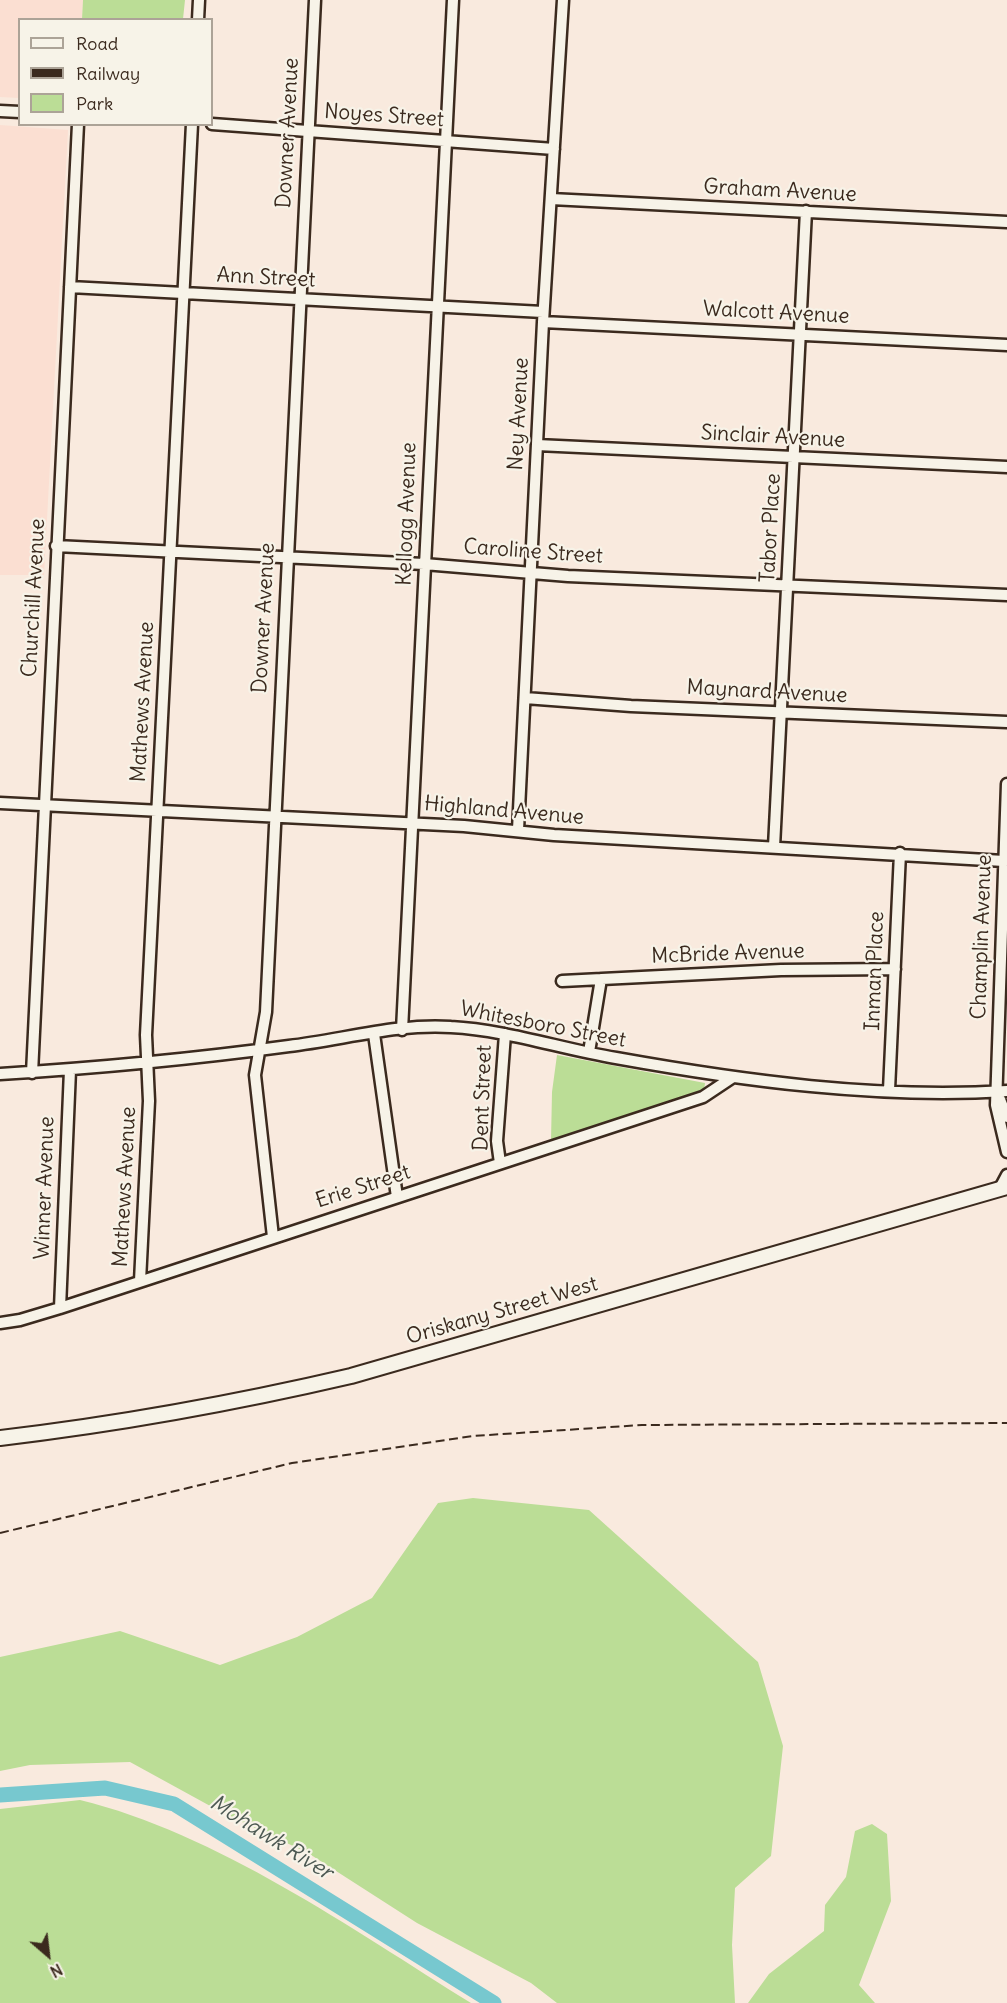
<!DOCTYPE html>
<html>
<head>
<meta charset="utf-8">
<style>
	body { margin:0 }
	#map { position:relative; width:1007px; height:2003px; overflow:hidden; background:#f9eade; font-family:Delius,sans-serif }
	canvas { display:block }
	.legend { position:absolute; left:18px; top:18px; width:195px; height:108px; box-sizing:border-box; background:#f7f3e8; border:2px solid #aca397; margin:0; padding:8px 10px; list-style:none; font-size:18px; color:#3b2a1e }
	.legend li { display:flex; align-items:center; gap:12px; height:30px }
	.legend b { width:30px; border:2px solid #aca397 }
	.north { position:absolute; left:18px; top:1925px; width:60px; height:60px; -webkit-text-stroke:4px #f7f3e8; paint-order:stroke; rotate:152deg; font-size:16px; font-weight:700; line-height:24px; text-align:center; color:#3b2a1e }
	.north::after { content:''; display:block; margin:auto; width:21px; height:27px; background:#3b2a1e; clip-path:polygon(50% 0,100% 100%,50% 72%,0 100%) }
</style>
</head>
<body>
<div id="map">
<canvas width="1007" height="2003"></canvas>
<ul class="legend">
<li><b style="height:8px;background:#f7f3e8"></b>Road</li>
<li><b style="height:8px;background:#3b2a1e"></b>Railway</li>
<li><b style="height:16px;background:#bbdd96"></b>Park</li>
</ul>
<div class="north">N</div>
</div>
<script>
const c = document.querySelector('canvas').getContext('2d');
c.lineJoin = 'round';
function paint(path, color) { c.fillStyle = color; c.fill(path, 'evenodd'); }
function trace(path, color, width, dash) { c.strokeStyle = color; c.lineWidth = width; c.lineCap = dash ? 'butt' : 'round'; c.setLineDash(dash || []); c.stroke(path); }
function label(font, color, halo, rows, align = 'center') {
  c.font = font + ' Delius,sans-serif'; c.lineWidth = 4.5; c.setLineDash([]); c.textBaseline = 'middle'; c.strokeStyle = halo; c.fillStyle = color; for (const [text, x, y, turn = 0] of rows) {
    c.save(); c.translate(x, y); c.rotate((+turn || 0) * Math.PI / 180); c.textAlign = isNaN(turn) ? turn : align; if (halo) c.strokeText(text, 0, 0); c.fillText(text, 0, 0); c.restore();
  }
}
paint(new Path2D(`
	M0,0h83l-1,19 -62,1 -1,78 -19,-1z
	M0,125l68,5 -24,445h-44z`), '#fbdfd2');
paint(new Path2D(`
	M83,0h102l-2,19h-101z
	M557,1055l148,28 -1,8 -153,50 1,-49z
	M473,1498l116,12 169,152 25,84 -12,110 -36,32 -3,57 3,58h-178l-26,-20 -114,-60 -109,-70 -85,-40 -93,-51 -100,3 -30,6v-114l120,-26 100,34 77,-28 75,-39 66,-95z
	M80,1800c136,33 272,129 391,203h-471v-194z
	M872,1824l15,10 4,67 -32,84 16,18h-127l21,-29 55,-43 1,-26 21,-28 9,-46z`), '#bbdd96');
trace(new Path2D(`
	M0,1795l105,-7 69,16 320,199`), '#77c8cf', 15);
const minor = new Path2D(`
	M198,20l1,-20
	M0,111l20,1
	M212,124l342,25
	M551,199l456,23
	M70,287l473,25
	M543,322l464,23
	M537,445l470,22
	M56,546l368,18 144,12 439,19
	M525,698l106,8 376,16
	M1007,784l-11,321 11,47
	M0,803l464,23 90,9 450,26
	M518,830l25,-508 20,-322
	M774,847l32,-636
	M562,981l219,-11 114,-1
	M402,1030l51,-1030
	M374,1034l23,163
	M589,1052l12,-73
	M32,1073l46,-949
	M0,1074c97,-6 193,-15 289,-28 52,-6 111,-23 162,-19 56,3 110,22 165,31 128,23 261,41 391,33
	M889,1090l11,-237
	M997,1092l10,25
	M500,1163l-3,-22 8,-107
	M999,1190l8,-15
	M273,1237l-18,-162 11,-63 49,-1012
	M140,1281l9,-180 -3,-66 46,-911
	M60,1308l10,-238
	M0,1323l20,-3 40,-12 643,-211 30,-20`);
const major = new Path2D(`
	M0,1438c119,-14 235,-35 351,-62l656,-189`);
trace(minor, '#3b2a1e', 15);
trace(major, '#3b2a1e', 18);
trace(minor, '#f7f3e8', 10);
trace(major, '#f7f3e8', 14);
trace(new Path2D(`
	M0,1533l292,-70 181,-27 169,-11 365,-2`), '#3b2a1e', 2, [9, 4.5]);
label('21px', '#3b2a1e', '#f7f3e8', [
	["Noyes Street",384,116,4],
	["Downer Avenue",288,133,-87],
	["Graham Avenue",780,191,3],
	["Ann Street",266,278,3],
	["Walcott Avenue",776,313,3],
	["Ney Avenue",519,414,-87],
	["Sinclair Avenue",773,437,3],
	["Kellogg Avenue",407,514,-88],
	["Tabor Place",771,528,-87],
	["Caroline Street",533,552,4],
	["Churchill Avenue",34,598,-87],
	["Downer Avenue",264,618,-87],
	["Maynard Avenue",767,692,3],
	["Mathews Avenue",143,702,-87],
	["Highland Avenue",504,811,5],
	["Champlin Avenue",982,937,-88],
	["McBride Avenue",728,954,-2],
	["Inman Place",875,971,-88],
	["Whitesboro Street",543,1025,11],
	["Dent Street",483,1098,-88],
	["Mathews Avenue",125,1187,-87],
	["Erie Street",363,1187,-18],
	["Winner Avenue",45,1188,-88],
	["Oriskany Street West",502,1311,-16]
]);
label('italic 22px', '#4d5953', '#f7f3e8', [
	["Mohawk River",271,1838,32]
]);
</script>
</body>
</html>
